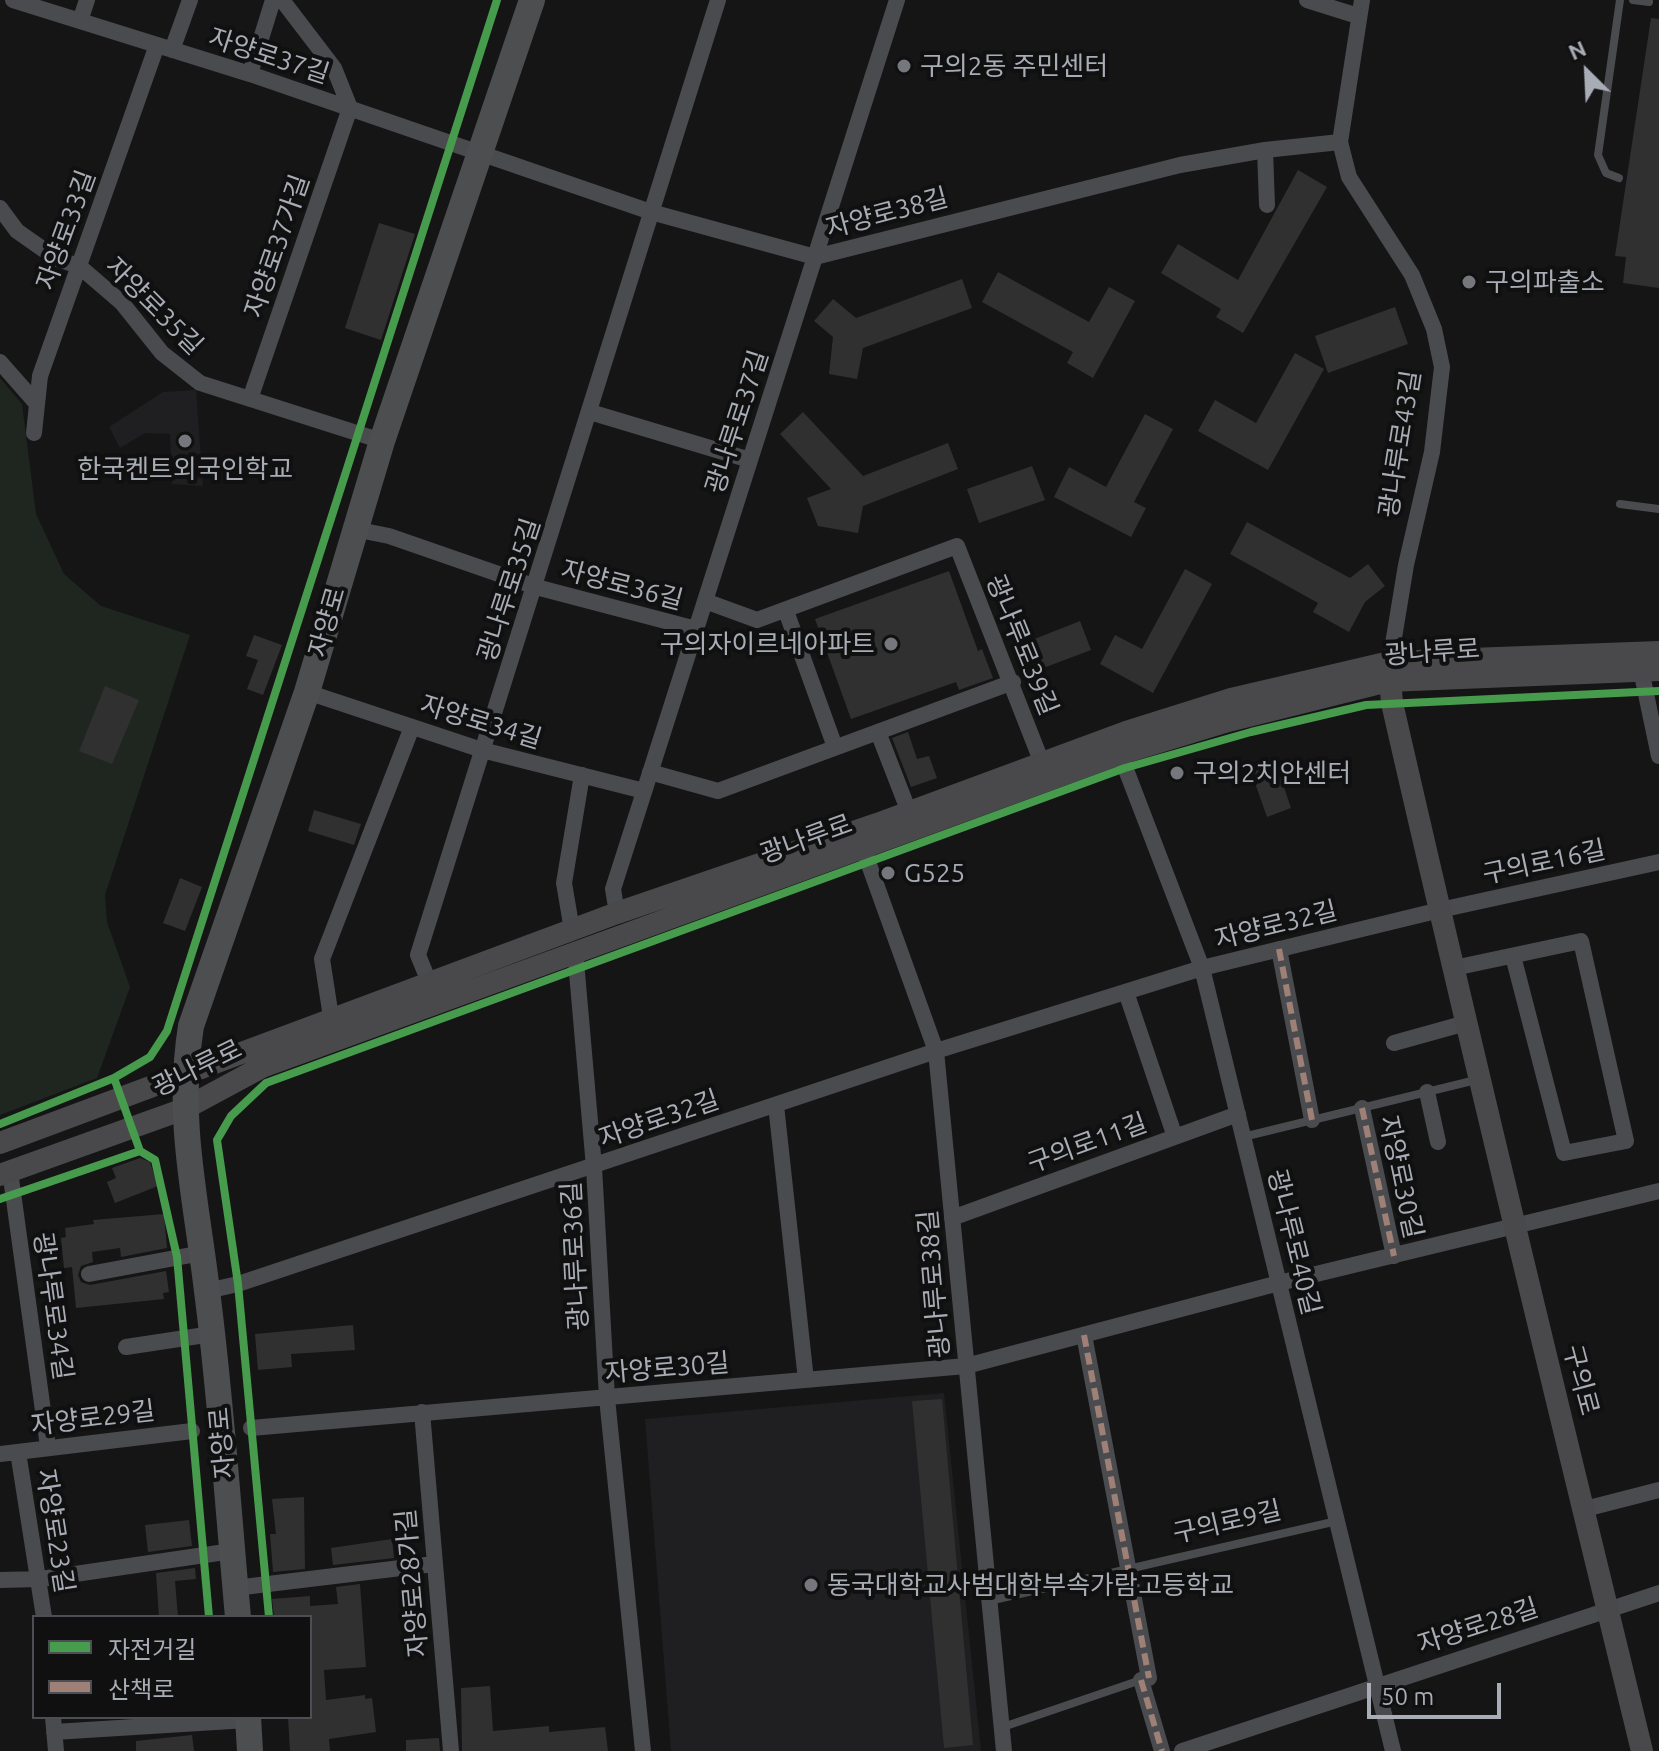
<!DOCTYPE html>
<html>
<head>
<meta charset="utf-8">
<style>
	body { margin:0 }
	#map { position:relative; width:1659px; height:1751px; overflow:hidden; background:#151516; font-family:Ubuntu,"Noto Sans KR",sans-serif }
	canvas { display:block }
	.legend { position:absolute; left:32px; top:1615px; width:280px; height:104px; box-sizing:border-box; background:#101011; border:2px solid #4d4e53; margin:0; padding:10px 14px; list-style:none; font-size:24px; color:#a8acb5 }
	.legend li { display:flex; align-items:center; gap:16px; height:40px }
	.legend b { width:40px; border:2px solid #4d4e53 }
	.north { position:absolute; left:1547px; top:32px; width:80px; height:80px; -webkit-text-stroke:6px #101011; paint-order:stroke; rotate:336deg; font-size:22px; font-weight:700; line-height:32px; text-align:center; color:#a8acb5 }
	.north::after { content:''; display:block; margin:auto; width:28px; height:36px; background:#a8acb5; clip-path:polygon(50% 0,100% 100%,50% 72%,0 100%) }
	.scale { position:absolute; left:1367px; top:1683px; width:134px; height:36px; box-sizing:border-box; border:4px solid #a8acb5; border-top:0; padding-left:10px; font-size:24px; line-height:28px; white-space:nowrap; color:#a8acb5; -webkit-text-stroke:6px #101011; paint-order:stroke }
</style>
</head>
<body>
<div id="map">
<canvas width="1659" height="1751"></canvas>
<ul class="legend">
<li><b style="height:10px;background:#469c4c"></b>자전거길</li>
<li><b style="height:10px;background:#9e8076"></b>산책로</li>
</ul>
<div class="north">N</div>
<div class="scale">50 m</div>
</div>
<script>
const c = document.querySelector('canvas').getContext('2d');
c.lineJoin = 'round';
function paint(path, color) { c.fillStyle = color; c.fill(path, 'evenodd'); }
function trace(path, color, width, dash) { c.strokeStyle = color; c.lineWidth = width; c.lineCap = dash ? 'butt' : 'round'; c.setLineDash(dash || []); c.stroke(path); }
function label(font, color, halo, rows, align = 'center') {
  c.font = font + ' Ubuntu,"Noto Sans KR",sans-serif'; c.lineWidth = 8; c.setLineDash([]); c.textBaseline = 'middle'; c.strokeStyle = halo; c.fillStyle = color; for (const [text, x, y, turn = 0] of rows) {
    c.save(); c.translate(x, y); c.rotate((+turn || 0) * Math.PI / 180); c.textAlign = isNaN(turn) ? turn : align; if (halo) c.strokeText(text, 0, 0); c.fillText(text, 0, 0); c.restore();
  }
}
paint(new Path2D(`
	M196,390l7,96 -31,-2 -2,-50 -25,-1 -25,15 -11,-21 54,-35z
	M944,1393l37,358h-310l-26,-332z`), '#1f1f21');
paint(new Path2D(`
	M0,378l22,26 14,110 28,60 37,32 89,29 -85,260 2,27 23,65 -33,91 -97,37z`), '#1f2620');
paint(new Path2D(`
	M1651,18l8,1v269l-36,-5 3,-26 -11,-1z
	M1298,170l29,17 -84,146 -27,-16 5,-8 -60,-36 17,-29 60,36z
	M379,223l36,11 -34,106 -36,-12z
	M998,272l91,50 20,-35 26,14 -42,77 -26,-15 6,-11 -91,-50z
	M962,279l10,29 -109,40 -6,31 -28,-5 4,-37 -19,-16 19,-22 23,19z
	M1395,307l13,37 -80,29 -13,-37z
	M1295,353l29,16 -56,101 -70,-39 17,-31 41,23z
	M803,412l60,64 85,-33 10,26 -95,37 -5,27 -40,-7 -11,-28 24,-9 -51,-55z
	M1145,414l28,15 -39,73 12,6 -15,29 -77,-40 15,-30 37,20z
	M1032,466l13,34 -66,23 -12,-34z
	M1247,522l103,56 18,-14 17,22 -20,16 -16,30 -36,-20 5,-9 -88,-49z
	M1185,569l27,15 -59,109 -53,-29 15,-29 27,14z
	M949,571l29,80 4,-2 11,29 -34,12 -3,-8 -105,37 -36,-100z
	M1080,621l11,29 -53,20 -11,-28z
	M254,635l28,10 -19,50 -16,-6 11,-29 -12,-4z
	M105,686l34,14 -27,64 -33,-13z
	M908,732l9,27 12,-3 8,22 -26,9 -19,-49z
	M1274,758l17,50 -24,9 -18,-51z
	M314,810l47,14 -7,21 -46,-14z
	M180,878l22,9 -17,44 -22,-8z
	M140,1158l10,4 8,24 -43,17 -8,-21 9,-4 -4,-10z
	M164,1214l3,34 -46,9 -1,-9 -28,4 1,10 -12,4 -3,9 3,7 9,3 76,-14 3,21 -6,1 1,6 -88,9 -4,-41 -8,1 -3,-30 5,-1 -1,-9 29,-4 -1,-4z
	M353,1325l2,25 -64,4 1,13 -34,3 -3,-36z
	M942,1399l31,346 -29,3 -32,-347z
	M304,1497l1,72 -32,3 -3,-38h6l-4,-35z
	M189,1520l3,26 -44,6 -3,-27z
	M392,1539l2,19 -61,7 -2,-17z
	M195,1568l1,11 -21,2 3,36h-19l-3,-44z
	M360,1584l6,83 -42,3 2,30 39,-5v4l7,-1 4,34 -47,7 1,12h-40l-2,-34h22v-100h-36l-2,-18 38,-3v10l28,-2 -2,-17z
	M490,1686l3,45 56,-5v6l56,-5 3,24h-146l-1,-63z
	M192,1735l2,16h-58v-10z
	M439,1738l1,13h-34v-11z`), '#303031');
trace(new Path2D(`
	M1633,0l16,2
	M1619,178l-13,-5 -8,-18 22,-155
	M1620,504l39,5
	M1243,1137l237,-58
	M989,1601l348,-80
	M1003,1727l138,-47`), '#4a4b4e', 8);
trace(new Path2D(`
	M13,0l237,74 401,138 164,45 365,-92 85,-15 75,-8
	M1307,0l51,16
	M1362,0l-22,142 9,35 63,98 22,54 8,38 -10,85 -26,113 -16,97
	M80,21l7,-21
	M172,50l18,-50
	M250,74l23,-74
	M1265,150l2,55
	M0,208l17,23 40,28 22,7 43,37 40,50 38,30 182,58
	M0,362l37,42
	M250,399l100,-291 -16,-40 -52,-68
	M590,412l160,48
	M34,433l6,-57 117,-331
	M354,529l35,7 147,51 160,42
	M705,601l52,19 200,-74 85,217
	M786,611l49,136
	M1641,670l18,86
	M307,692l175,58 162,41
	M878,732l31,80
	M1120,754l82,214 191,783
	M650,772l68,19 295,-109
	M863,848l73,203 68,700
	M617,913l-4,-24 284,-889
	M572,930l-8,-47 18,-108
	M1279,949l33,171
	M575,950l19,217 13,231 36,353
	M1454,968l127,-27 45,200 -62,12 -51,-197
	M429,982l-11,-27 300,-955
	M1126,992l49,145
	M331,1017l-9,-58 90,-232
	M1394,1043l72,-20
	M1427,1092l11,50
	M776,1105l30,275
	M1362,1108l32,148
	M10,1171l38,276
	M952,1218l286,-104
	M89,1274l113,-21
	M207,1291l31,-7 698,-233 266,-83 238,-58 219,-48
	M1084,1335l65,343
	M126,1347l86,-13
	M422,1412l29,339
	M251,1428l715,-62 313,-83 380,-92
	M18,1452l26,165
	M0,1454l192,-23
	M1585,1509l74,-19
	M0,1580l41,-1 191,-28
	M235,1588l199,-24
	M1141,1680l21,71
	M53,1717l3,34
	M54,1732l194,-12
	M1182,1751l477,-158`), '#4a4b4e', 16);
trace(new Path2D(`
	M1389,666l3,37c80,350 165,699 250,1048
	M0,1143l617,-230 260,-89 249,-92 105,-33 159,-37 269,-10
	M0,1175l184,-66 78,-42 858,-313 108,-33 160,-40 271,-11`), '#49494c', 22);
trace(new Path2D(`
	M238,1617c-10,-109 -17,-218 -31,-326 -11,-93 -31,-171 -16,-265l116,-334 75,-251 150,-441
	M248,1717l2,34`), '#4c4e50', 26);
trace(new Path2D(`
	M1279,949l33,171
	M1362,1108l32,148
	M1084,1335l65,343
	M1141,1680l21,71`), '#9e8076', 6, [12, 6]);
trace(new Path2D(`
	M114,1078l26,73 15,9 22,97 32,360
	M0,1124l114,-46 36,-21 17,-26 330,-1031
	M0,1199l140,-48
	M269,1617l-31,-333 -21,-144 14,-24 35,-33 859,-315 126,-36 115,-27 293,-14`), '#469c4c', 8);
for (const [x, y, r, color] of [
	[904,66,8,"#75777d"],
	[1469,282,8,"#75777d"],
	[185,441,8,"#75777d"],
	[891,644,8,"#75777d"],
	[1177,773,8,"#75777d"],
	[888,873,8,"#75777d"],
	[811,1585,8,"#75777d"]
]) { const dot = new Path2D(); dot.arc(x, y, r, 0, 2 * Math.PI); c.fillStyle = color; c.fill(dot); trace(dot, '#101011', 3); }
label('26px', '#a8acb5', '#101011', [
	["자양로37길",269,56,18],
	["자양로38길",887,213,-15],
	["자양로33길",66,230,-70],
	["자양로37가길",277,246,-71],
	["자양로35길",154,306,45],
	["광나루로37길",737,422,-72],
	["광나루로43길",1400,444,-81],
	["자양로36길",622,585,15],
	["광나루로35길",509,590,-72],
	["자양로",327,622,-74],
	["광나루로39길",1022,645,68],
	["광나루로",1432,652,-4],
	["자양로34길",481,722,17],
	["광나루로",806,839,-20],
	["구의로16길",1544,862,-12],
	["자양로32길",1276,925,-14],
	["광나루로",197,1068,-26],
	["자양로32길",659,1119,-19],
	["구의로11길",1087,1143,-20],
	["자양로30길",1401,1177,78],
	["광나루로40길",1294,1242,76],
	["광나루로36길",575,1256,-93],
	["광나루로38길",934,1284,-95],
	["광나루로34길",53,1306,82],
	["자양로30길",667,1368,-5],
	["구의로",1581,1380,75],
	["자양로29길",93,1418,-7],
	["자양로",222,1443,-95],
	["구의로9길",1227,1522,-13],
	["자양로23길",55,1531,81],
	["자양로28가길",412,1583,-95],
	["자양로28길",1478,1626,-18]
]);
label('26px', '#a8acb5', '#101011', [
	["구의2동 주민센터",920,66],
	["구의파출소",1485,282],
	["한국켄트외국인학교",185,469,"center"],
	["구의자이르네아파트",875,644,"right"],
	["구의2치안센터",1193,773],
	["G525",904,873],
	["동국대학교사범대학부속가람고등학교",827,1585]
], 'left');
</script>
</body>
</html>
